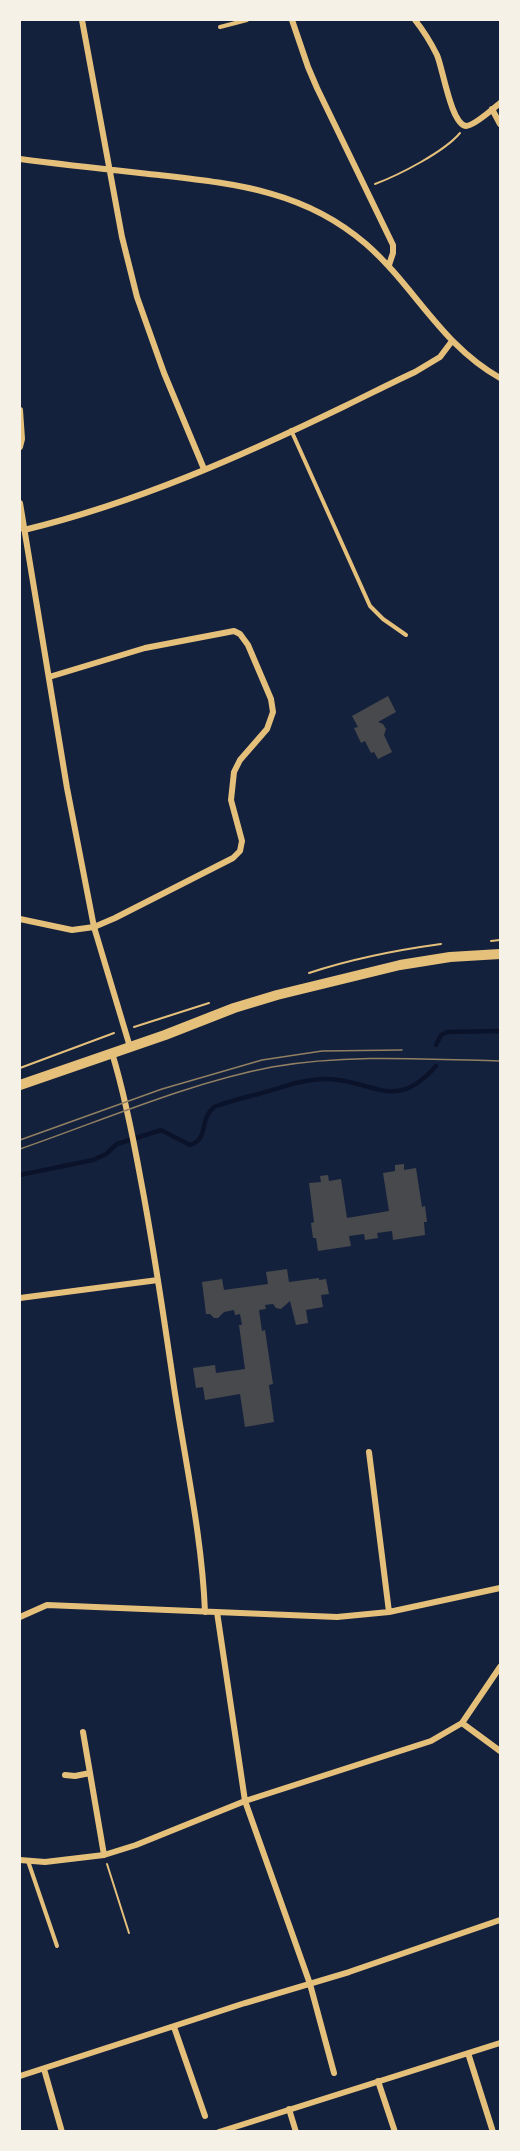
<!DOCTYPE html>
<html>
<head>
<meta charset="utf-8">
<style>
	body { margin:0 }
	#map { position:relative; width:520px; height:2151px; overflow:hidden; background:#14213d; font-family:Lato,sans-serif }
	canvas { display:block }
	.frame { position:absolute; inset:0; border:21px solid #f6f1e7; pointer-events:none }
</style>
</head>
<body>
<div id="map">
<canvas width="520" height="2151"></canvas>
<div class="frame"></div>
</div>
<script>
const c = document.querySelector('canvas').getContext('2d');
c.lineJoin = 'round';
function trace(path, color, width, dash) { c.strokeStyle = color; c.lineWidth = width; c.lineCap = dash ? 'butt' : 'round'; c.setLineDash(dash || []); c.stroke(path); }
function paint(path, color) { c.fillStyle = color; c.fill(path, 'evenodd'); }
trace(new Path2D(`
	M436,1045l5,-10 6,-3 53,-1
	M20,1175l73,-15 13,-6 11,-10 44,-14 29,15c20,-7 8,-24 24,-38 15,-6 29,-9 44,-13 23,-6 44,-15 68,-15 47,0 68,35 110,-13`), '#0b132b', 4.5);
paint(new Path2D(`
	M388,696l8,16 -18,10 5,2 3,5 -2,6 8,17 -14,7 -4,-7 -3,1 -6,-12 -4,2 -7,-15 4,-1 -6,-11z
	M404,1164v6l12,-2 6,39 3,-1 2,16h-3l1,13 -32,5 -1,-9 -15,2 1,5 -13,2 -1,-6 -15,2 2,10 -33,5 -2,-13h-3l-2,-15 3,-1 -5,-39 12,-1 -1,-6 8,-1 1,6 12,-2 6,39 42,-7 -6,-38 12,-2v-6z
	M287,1269l2,13 30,-4v2l7,-1 3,15 -8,1 2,12 -17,3 2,13 -12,2 -6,-24 -9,8 -5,-1 -3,-4 -8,1 1,4 -7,1 3,21 3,-1 8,54 -4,1 5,37 -29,5 -5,-33 -35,6 -2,-13 -7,1 -3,-20 22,-3 1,8 29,-4 -6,-44h3l-2,-11 -5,1 -1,-5 -10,2 -6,6h-4l-4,-4h-4l-4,-32 20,-3 2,11 44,-6 -2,-12z`), '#48494c');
trace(new Path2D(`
	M375,184c24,-9 69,-32 85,-51
	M491,941l9,-1
	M309,973c42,-14 88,-23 132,-29
	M134,1027l75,-24
	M20,1068l94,-35
	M107,1864l22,69`), '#e5c07b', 2);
trace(new Path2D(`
	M220,27l27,-7
	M291,430l79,176 13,13 23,16
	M28,1861l29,85`), '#e5c07b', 4);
trace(new Path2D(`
	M82,20l40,217 15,60 27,76 40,96
	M292,20l16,47 9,21 76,157v8l-4,12
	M415,20c8,10 16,23 22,35 6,14 14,69 29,71 8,0 28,-18 34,-23
	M492,109l8,15
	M20,159c46,6 93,11 139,16 78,9 146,16 207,69 49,43 75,101 134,134
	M20,410l2,29 -2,8
	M20,503l47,285 27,139 36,120
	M24,530c112,-27 218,-74 321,-124 23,-11 46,-23 70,-34l25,-15 12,-16
	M20,919l52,11 22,-3 21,-9 118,-60 7,-7 2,-10 -11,-41 3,-28 6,-12 27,-31 6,-17 -2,-13 -23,-54 -8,-11 -6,-3 -89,17 -96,29
	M112,1053c13,42 21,84 29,128 13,68 23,137 33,206 11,74 28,149 31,225
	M20,1298l138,-18
	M369,1452l20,160
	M217,1612l28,189 65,183 24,89
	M20,1617l27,-12 290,12 52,-5 111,-24
	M462,1723l38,28
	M83,1732l21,123
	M65,1775l10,1 15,-3
	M20,1860l25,2 59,-7 32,-10 109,-44 186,-60 31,-18 38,-56
	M174,2027l31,89
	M468,2053l25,79
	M44,2069l18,63
	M20,2076l225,-73 104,-31 151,-52
	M378,2081l17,51
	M289,2109l7,23
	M219,2132l281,-89`), '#e5c07b', 6);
trace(new Path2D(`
	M20,1085l145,-50 69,-27 43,-13 123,-30 50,-8 50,-3`), '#e5c07b', 10);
trace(new Path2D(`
	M20,1140l142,-51 100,-29 60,-9 80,-1
	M20,1149c81,-28 168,-66 252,-82 75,-13 152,-8 228,-6`), '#918062', 1.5);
</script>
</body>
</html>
